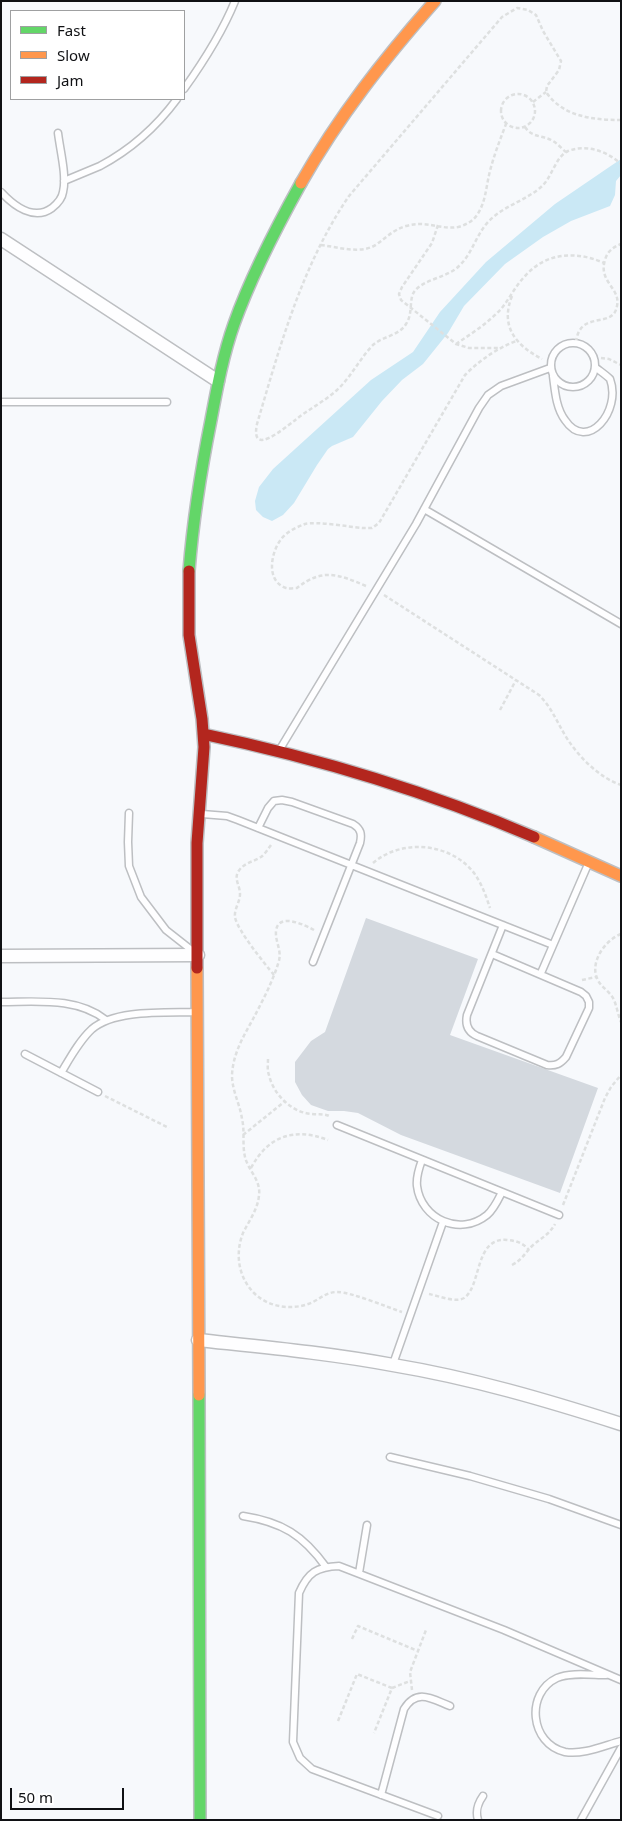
<!DOCTYPE html>
<html>
<head>
<meta charset="utf-8">
<style>
	body { margin:0 }
	#map { position:relative; width:622px; height:1821px; overflow:hidden; background:#f7f9fc; font-family:"Noto Sans",sans-serif }
	canvas { display:block }
	.frame { position:absolute; inset:0; border:2px solid #101114; pointer-events:none }
	.legend { position:absolute; left:10px; top:10px; width:175px; height:90px; box-sizing:border-box; background:#fff; border:1px solid #9fa0a1; margin:0; padding:6px 9px; list-style:none; font-size:15px; color:#101114 }
	.legend li { display:flex; align-items:center; gap:10px; height:25px }
	.legend b { width:25px; border:1px solid #9fa0a1 }
	.scale { position:absolute; left:10px; top:1788px; width:114px; height:22px; box-sizing:border-box; border:2px solid #101114; border-top:0; padding-left:6px; font-size:15px; line-height:18px; white-space:nowrap; color:#101114; -webkit-text-stroke:4px #fff; paint-order:stroke }
</style>
</head>
<body>
<div id="map">
<canvas width="622" height="1821"></canvas>
<div class="frame"></div>
<ul class="legend">
<li><b style="height:6px;background:#63d668"></b>Fast</li>
<li><b style="height:6px;background:#ff974d"></b>Slow</li>
<li><b style="height:6px;background:#b3261e"></b>Jam</li>
</ul>
<div class="scale">50 m</div>
</div>
<script>
const c = document.querySelector('canvas').getContext('2d');
c.lineJoin = 'round';
function paint(path, color) { c.fillStyle = color; c.fill(path, 'evenodd'); }
function trace(path, color, width, dash) { c.strokeStyle = color; c.lineWidth = width; c.lineCap = dash ? 'butt' : 'round'; c.setLineDash(dash || []); c.stroke(path); }
paint(new Path2D(`
	M621,159v16l-5,6 -1,14 -5,11 -39,15 -28,16 -38,27 -41,42 -16,27 -25,31 -21,16 -20,21 -29,36 -21,9 -4,3 -11,16 -23,38 -11,12 -11,6 -9,-4 -7,-7 -1,-9 4,-14 14,-18 98,-89 42,-28 27,-40 46,-50 69,-58z`), '#cae8f5');
paint(new Path2D(`
	M366,918l112,41 -28,76 148,53 -38,105 -159,-58 -43,-22 -14,-2h-16l-17,-6 -9,-10 -7,-13v-20l16,-21 14,-9z`), '#d4d9df');
const lane = new Path2D(`
	M184,89c20,-28 38,-56 51,-88
	M64,181c12,-5 24,-10 36,-15 30,-16 57,-40 77,-67
	M1,192c13,14 33,29 51,16 5,-4 10,-9 11,-16 4,-16 -3,-42 -5,-59
	M551 365a22 22 0 1 1 44 0a22 22 0 1 1-44 0Z
	M553,376c2,15 3,32 12,44 22,33 57,-9 45,-41 -4,-4 -10,-8 -15,-12
	M1,402h166
	M424,509l197,115
	M280,749l136,-225 63,-116 9,-13 13,-9 49,-18
	M129,813l-1,29 1,24 12,31 25,33 28,22
	M202,814l25,2 11,4 315,125
	M258,828l10,-20 6,-7 8,-1 10,2 61,22c8,5 9,10 7,19l-47,119
	M492,954l89,38 5,4 3,6v6l-23,49c-6,7 -10,9 -19,8l-70,-29c-9,-4 -12,-11 -10,-21l36,-90
	M541,973l48,-111
	M1,1002c36,0 76,-5 105,18
	M25,1054l73,38
	M61,1073c9,-15 18,-32 31,-44 23,-20 75,-16 105,-17
	M337,1125l222,90
	M422,1160c-3,8 -6,17 -5,26 4,33 43,51 70,29 7,-6 11,-15 15,-23
	M393,1364l50,-142
	M390,1457l80,19 79,23 72,26
	M243,1516c39,6 60,19 83,51
	M359,1573l8,-48
	M606,1675c-14,0 -36,-3 -49,3 -32,15 -27,66 8,74 18,3 38,-6 56,-11
	M381,1795l23,-86c13,-21 28,-10 46,-3
	M438,1816l-126,-47 -12,-11 -7,-16 6,-149c9,-21 18,-26 40,-27l165,64 117,50
	M478,1820c-3,-10 0,-17 5,-24
	M581,1820l40,-72`);
const street = new Path2D(`
	M1,239l217,142
	M1,956l197,-1
	M198,1340c65,7 131,13 195,25 78,13 153,35 228,59`);
const fast = new Path2D(`
	M189,571c4,-51 12,-101 22,-151 6,-32 12,-65 23,-96 17,-48 42,-96 67,-141
	M199,1395l1,425`);
const slow = new Path2D(`
	M301,183c38,-67 83,-124 134,-182
	M534,837l87,39
	M197,968l2,427`);
const jam = new Path2D(`
	M189,571v64l13,84 2,28 -7,96v125
	M203,734c114,24 224,57 331,103`);
trace(lane, '#bdbfc2', 9);
trace(street, '#bdbfc2', 15);
trace(fast, '#bdbfc2', 14);
trace(slow, '#bdbfc2', 14);
trace(jam, '#bdbfc2', 14);
trace(new Path2D(`
	M501 111a17 17 0 1 1 34 0a17 17 0 1 1-34 0Z
	M533,102l13,-10
	M621,120c-27,0 -58,-3 -75,-28l1,-6 12,-16 2,-9 -18,-30 -7,-16 -8,-5 -11,-2 -15,9 -153,179c-47,69 -69,150 -92,228 -7,34 27,4 37,-3 13,-11 30,-19 43,-31 14,-13 22,-30 35,-44 10,-10 27,-10 34,-22 7,-10 3,-25 8,-32 9,-13 33,-14 45,-26 13,-12 17,-31 29,-44 15,-16 37,-21 53,-35 11,-9 14,-30 27,-36 18,-7 39,0 53,13
	M525,127c7,11 18,8 28,14 5,3 9,8 13,11
	M438,225l-6,18 -30,44 -3,7 2,6 55,44 13,4h30
	M321,245c17,2 41,10 56,-1 10,-7 16,-14 29,-18 20,-6 34,4 52,1 8,-2 15,-6 19,-12 9,-13 9,-29 13,-44 4,-16 10,-31 16,-47
	M512,296c-12,30 3,49 30,63
	M576,342c4,-33 37,-12 41,-36 4,-18 -19,-24 -12,-46 2,-8 8,-13 16,-16
	M456,344c15,-10 32,-21 45,-35 9,-11 15,-24 25,-34 21,-23 51,-24 78,-12
	M601,358l8,1 12,6
	M366,586c-28,-12 -44,-18 -69,2 -3,0 -8,1 -11,0 -21,-7 -15,-37 -4,-50 6,-7 15,-11 23,-14 12,-3 44,3 58,4h9l7,-5 86,-148c15,-15 31,-26 51,-34
	M384,595l155,100c14,14 18,28 29,45 12,18 32,38 53,45
	M500,710l16,-30
	M271,845c-3,4 -6,9 -10,12 -8,5 -18,6 -23,15 -4,7 2,14 2,22 0,8 -6,15 -5,23 2,13 30,47 39,58
	M373,863c29,-25 78,-20 101,10 8,11 12,23 16,35
	M314,930c-9,-5 -36,-18 -38,1 -1,12 7,20 2,33 -6,19 -16,38 -25,55 -10,18 -20,35 -21,56 0,16 8,29 10,44 3,12 0,25 3,38 3,13 16,23 14,38 -1,14 -10,26 -16,38 -8,20 -5,44 11,60 15,15 40,18 59,9 8,-4 14,-10 24,-10 14,0 50,15 65,20
	M621,934c-16,6 -31,28 -24,44 3,9 13,13 17,22 3,7 4,15 7,22
	M582,980l14,-3
	M268,1059c0,5 -1,11 1,16 4,19 23,38 43,39 8,1 13,-1 19,3
	M105,1096l64,32
	M243,1135l41,-33
	M251,1168c17,-32 43,-41 77,-28
	M563,1205l42,-107 6,-11 10,-12
	M512,1265c10,-5 13,-12 20,-19 9,-8 17,-11 23,-22
	M429,1294c10,2 26,9 35,4 18,-12 10,-62 44,-58 9,1 15,3 21,10
	M352,1639l6,-13 60,25
	M392,1688l18,-7
	M412,1690l-2,-18 16,-42
	M338,1721l19,-47 35,14 -18,45`), '#dee0e0', 2.5, [4, 2.5]);
trace(lane, '#fefeff', 6);
trace(street, '#fefeff', 12);
trace(fast, '#63d668', 11);
trace(slow, '#ff974d', 11);
trace(jam, '#b3261e', 11);
</script>
</body>
</html>
